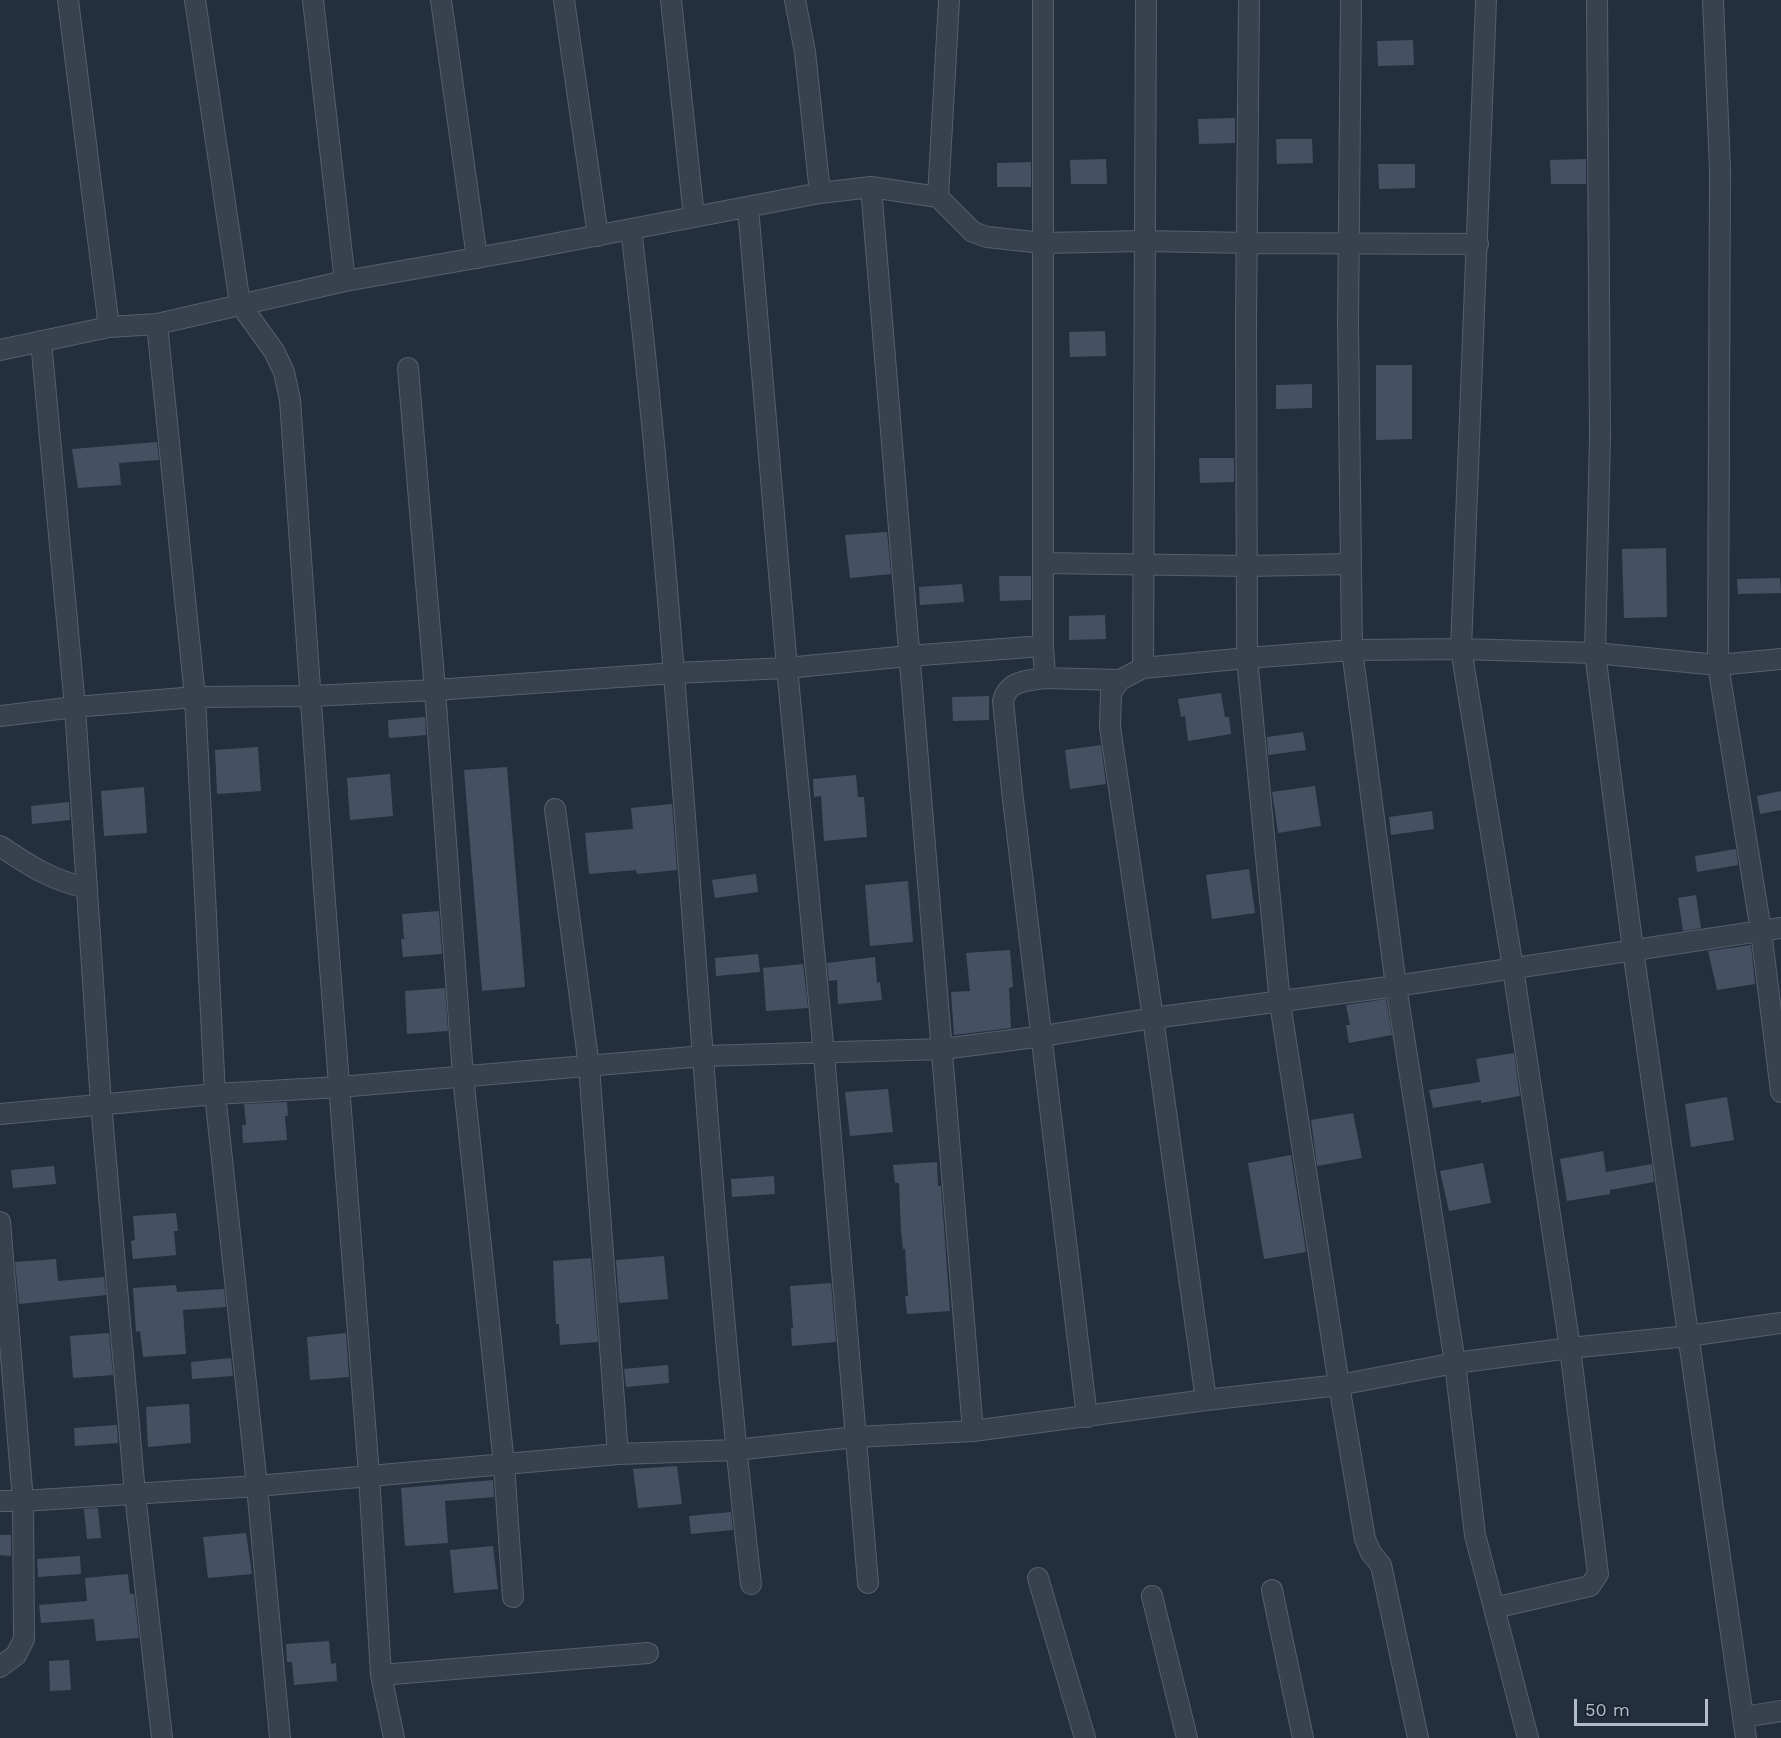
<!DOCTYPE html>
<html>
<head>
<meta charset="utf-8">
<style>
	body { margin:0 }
	#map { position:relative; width:1781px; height:1738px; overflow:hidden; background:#242f3e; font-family:"Work Sans",sans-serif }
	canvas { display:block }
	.scale { position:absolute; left:1574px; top:1699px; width:134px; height:27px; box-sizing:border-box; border:3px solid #b4bcc9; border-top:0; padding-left:8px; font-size:18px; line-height:21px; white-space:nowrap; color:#b4bcc9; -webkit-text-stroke:4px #1d2633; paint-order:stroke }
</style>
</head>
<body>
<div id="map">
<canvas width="1781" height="1738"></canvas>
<div class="scale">50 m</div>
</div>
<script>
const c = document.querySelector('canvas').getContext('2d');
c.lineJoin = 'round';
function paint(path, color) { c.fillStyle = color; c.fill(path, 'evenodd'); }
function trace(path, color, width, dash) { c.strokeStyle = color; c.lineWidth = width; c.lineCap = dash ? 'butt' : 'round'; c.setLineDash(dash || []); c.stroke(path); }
paint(new Path2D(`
	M1413,40l1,25 -36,1 -1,-25z
	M1235,118v25l-36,1 -1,-25z
	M1276,139h36l1,24 -36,1z
	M1106,159l1,25h-36l-1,-24z
	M1586,159v25h-35l-1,-24z
	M1031,162v25h-34v-24z
	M1378,164h37v24l-36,1z
	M1105,331l1,25 -36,1 -1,-25z
	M1376,365h36v74l-36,1z
	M1312,384v24l-36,1v-24z
	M157,442l2,18 -40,3 2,22 -43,3 -6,-39z
	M1199,458h35v24l-34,1z
	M887,532l4,42 -41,4 -5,-43z
	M1666,548l1,69 -43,1 -2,-69z
	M999,576h32v24l-31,1z
	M1780,578l1,15 -43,1 -1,-15z
	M962,584l2,18 -44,3 -1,-18z
	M1105,615l1,24 -37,1v-24z
	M1221,693l4,24h4l2,17 -43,7 -3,-25 -4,1 -3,-18z
	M989,696v24l-36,1 -1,-24z
	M425,717l1,18 -37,3 -1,-18z
	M1303,732l3,18 -38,5 -1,-18z
	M1101,745l5,39 -36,5 -5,-39z
	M258,747l3,44 -44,3 -2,-44z
	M507,767l18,220 -43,4 -18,-221z
	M390,774l3,42 -43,4 -3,-42z
	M856,775l2,22h6l3,40 -43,4 -3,-45 -7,1 -1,-18z
	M1315,786l6,40 -43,7 -6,-41z
	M144,787l3,46 -43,3 -3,-45z
	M1781,791v19l-21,4 -3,-18z
	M69,802l1,18 -38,4 -1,-18z
	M672,804l5,66 -40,4 -1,-4 -47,4 -4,-41 48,-4 -2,-21z
	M1432,811l2,18 -43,6 -2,-18z
	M1736,849l2,16 -41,7 -2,-16z
	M1249,869l6,44 -43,6 -6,-44z
	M756,874l2,18 -43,6 -3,-18z
	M908,881l5,61 -43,4 -5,-61z
	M1696,895l5,33 -18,3 -5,-33z
	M439,911l3,43 -39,3 -2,-18h3l-2,-25z
	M1751,945l4,39 -38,6 -9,-39z
	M1010,950l3,37 -4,1 2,40 -57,7 -3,-43 19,-1 -4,-38z
	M758,954l2,18 -44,4 -1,-18z
	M875,957l2,26 3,-1 2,18 -44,4 -1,-24 -8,1 -2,-18z
	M803,964l5,44 -42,3 -3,-43z
	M445,988l3,43 -41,3 -2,-43z
	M1386,999l6,36 -43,8 -3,-18h4l-4,-20z
	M1514,1053l6,43 -39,7v-3l-48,8 -4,-18 51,-8 -4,-23z
	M888,1089l5,43 -43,4 -5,-44z
	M1727,1097l7,43 -43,7 -6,-43z
	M287,1102l1,14h-3l2,24 -44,3 -1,-18h4l-2,-21z
	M1353,1113l9,45 -45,8 -6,-46z
	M1603,1151l3,21 46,-8 2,18 -44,8v4l-43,7 -7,-42z
	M1291,1155l15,97 -42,7 -16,-96z
	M937,1162l1,24h3l9,125 -43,3 -2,-18h3l-3,-47h-2l-2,-18 -2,-48h-4l-2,-18z
	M1483,1163l8,40 -42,8 -9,-40z
	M54,1166l2,18 -43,4 -2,-18z
	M774,1176l1,18 -43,3 -1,-18z
	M176,1213l2,18h-4l2,24 -43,4 -2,-18 4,-1 -2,-24z
	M664,1256l4,43 -49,4 -3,-43z
	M591,1258l7,84 -38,3 -1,-21h-3l-3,-63z
	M56,1259l2,22 46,-4 2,18 -87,9 -4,-42z
	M831,1283l5,59 -44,4 -1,-18h2l-3,-42z
	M176,1285l1,7 47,-3 2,18 -43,3 3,44 -43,3 -3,-26 -4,1 -3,-44z
	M109,1333l4,42 -40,3 -3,-42z
	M346,1333l3,44 -39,3 -3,-43z
	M231,1358l2,18 -41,3 -1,-17z
	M668,1365l1,18 -43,4 -2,-18z
	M189,1404l2,39 -43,4 -2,-40z
	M117,1425l1,18 -43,3 -1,-18z
	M677,1466l5,38 -44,4 -5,-39z
	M493,1480l1,17 -49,4 3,42 -43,3 -4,-58z
	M98,1508l3,30 -14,1 -3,-30z
	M731,1512l2,18 -42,4 -2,-18z
	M246,1533l6,41 -44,4 -5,-41z
	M0,1535h11v21l-11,-1z
	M493,1546l5,43 -44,4 -4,-43z
	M80,1556l1,18 -43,3 -1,-18z
	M128,1574l2,20h4l5,44 -43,3 -2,-22 -53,4 -2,-18 48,-4 -2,-23z
	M329,1641l2,23 5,-1 1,18 -43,4 -2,-23h-5l-1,-18z
	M69,1660l2,30 -21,1 -1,-30z`), '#455162');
const minor = new Path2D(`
	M68,0l41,327
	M195,0l45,304 34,47 10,21 6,28 34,489 45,586 12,200 13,63
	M313,0l32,281
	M441,0l36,258
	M564,0l34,236
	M671,0l23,217
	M795,0l10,52 15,141
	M1043,0v646l2,32 75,2
	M1249,0l-3,321 1,337 33,345 59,382 26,154 6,14 10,12 37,173
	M1351,0l-3,323 4,327 44,336 59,377 20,172 53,203
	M1486,0l-25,649 52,319 57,380 28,226 -8,12 -96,22
	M1597,0l3,437 -5,216 38,297 113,788
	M1713,0l7,169 -2,496 43,266 20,161
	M871,187l102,1244
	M938,197l11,-197
	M748,207l39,461 37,386 44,529
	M631,229c54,451 68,905 120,1355
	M157,324l38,373 20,397 42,392 23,252
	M41,341l34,366 26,397 34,390 27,244
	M0,350l109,-23 48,-3 188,-43 176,-31 299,-57 51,-6 67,10 35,35 14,5 56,6 101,-2 104,2 230,1
	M408,368l27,322 28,386 41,388 9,133
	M1043,563l204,3 104,-2
	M1143,668l3,-668
	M1045,678c-18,3 -37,2 -42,23l9,90 75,626
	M0,716l75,-9 120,-10 116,-1 124,-6 240,-17 112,-5 121,-12 135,-10
	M555,809l34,257 29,388
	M0,846c30,20 51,34 87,42
	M0,1114l215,-20 124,-7 365,-31 239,-7 100,-13 110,-18 243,-32 385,-58
	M0,1222l23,279 1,138 -8,16 -16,12
	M1206,1400l-53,-382 -43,-291 1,-35 9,-12 23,-12 104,-10 105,-8 109,-1 134,4 123,12 63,-6
	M0,1501h23l234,-15 361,-32 117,-4 121,-13 117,-6 233,-31 133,-15 116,-22 115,-15 118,-12 93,-13
	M1038,1578l47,160
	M1272,1590l31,148
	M1152,1596l35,142
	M381,1675l267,-22
	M1743,1717l38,-6`);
trace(minor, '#565f6c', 22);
trace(minor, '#38414e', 20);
</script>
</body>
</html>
